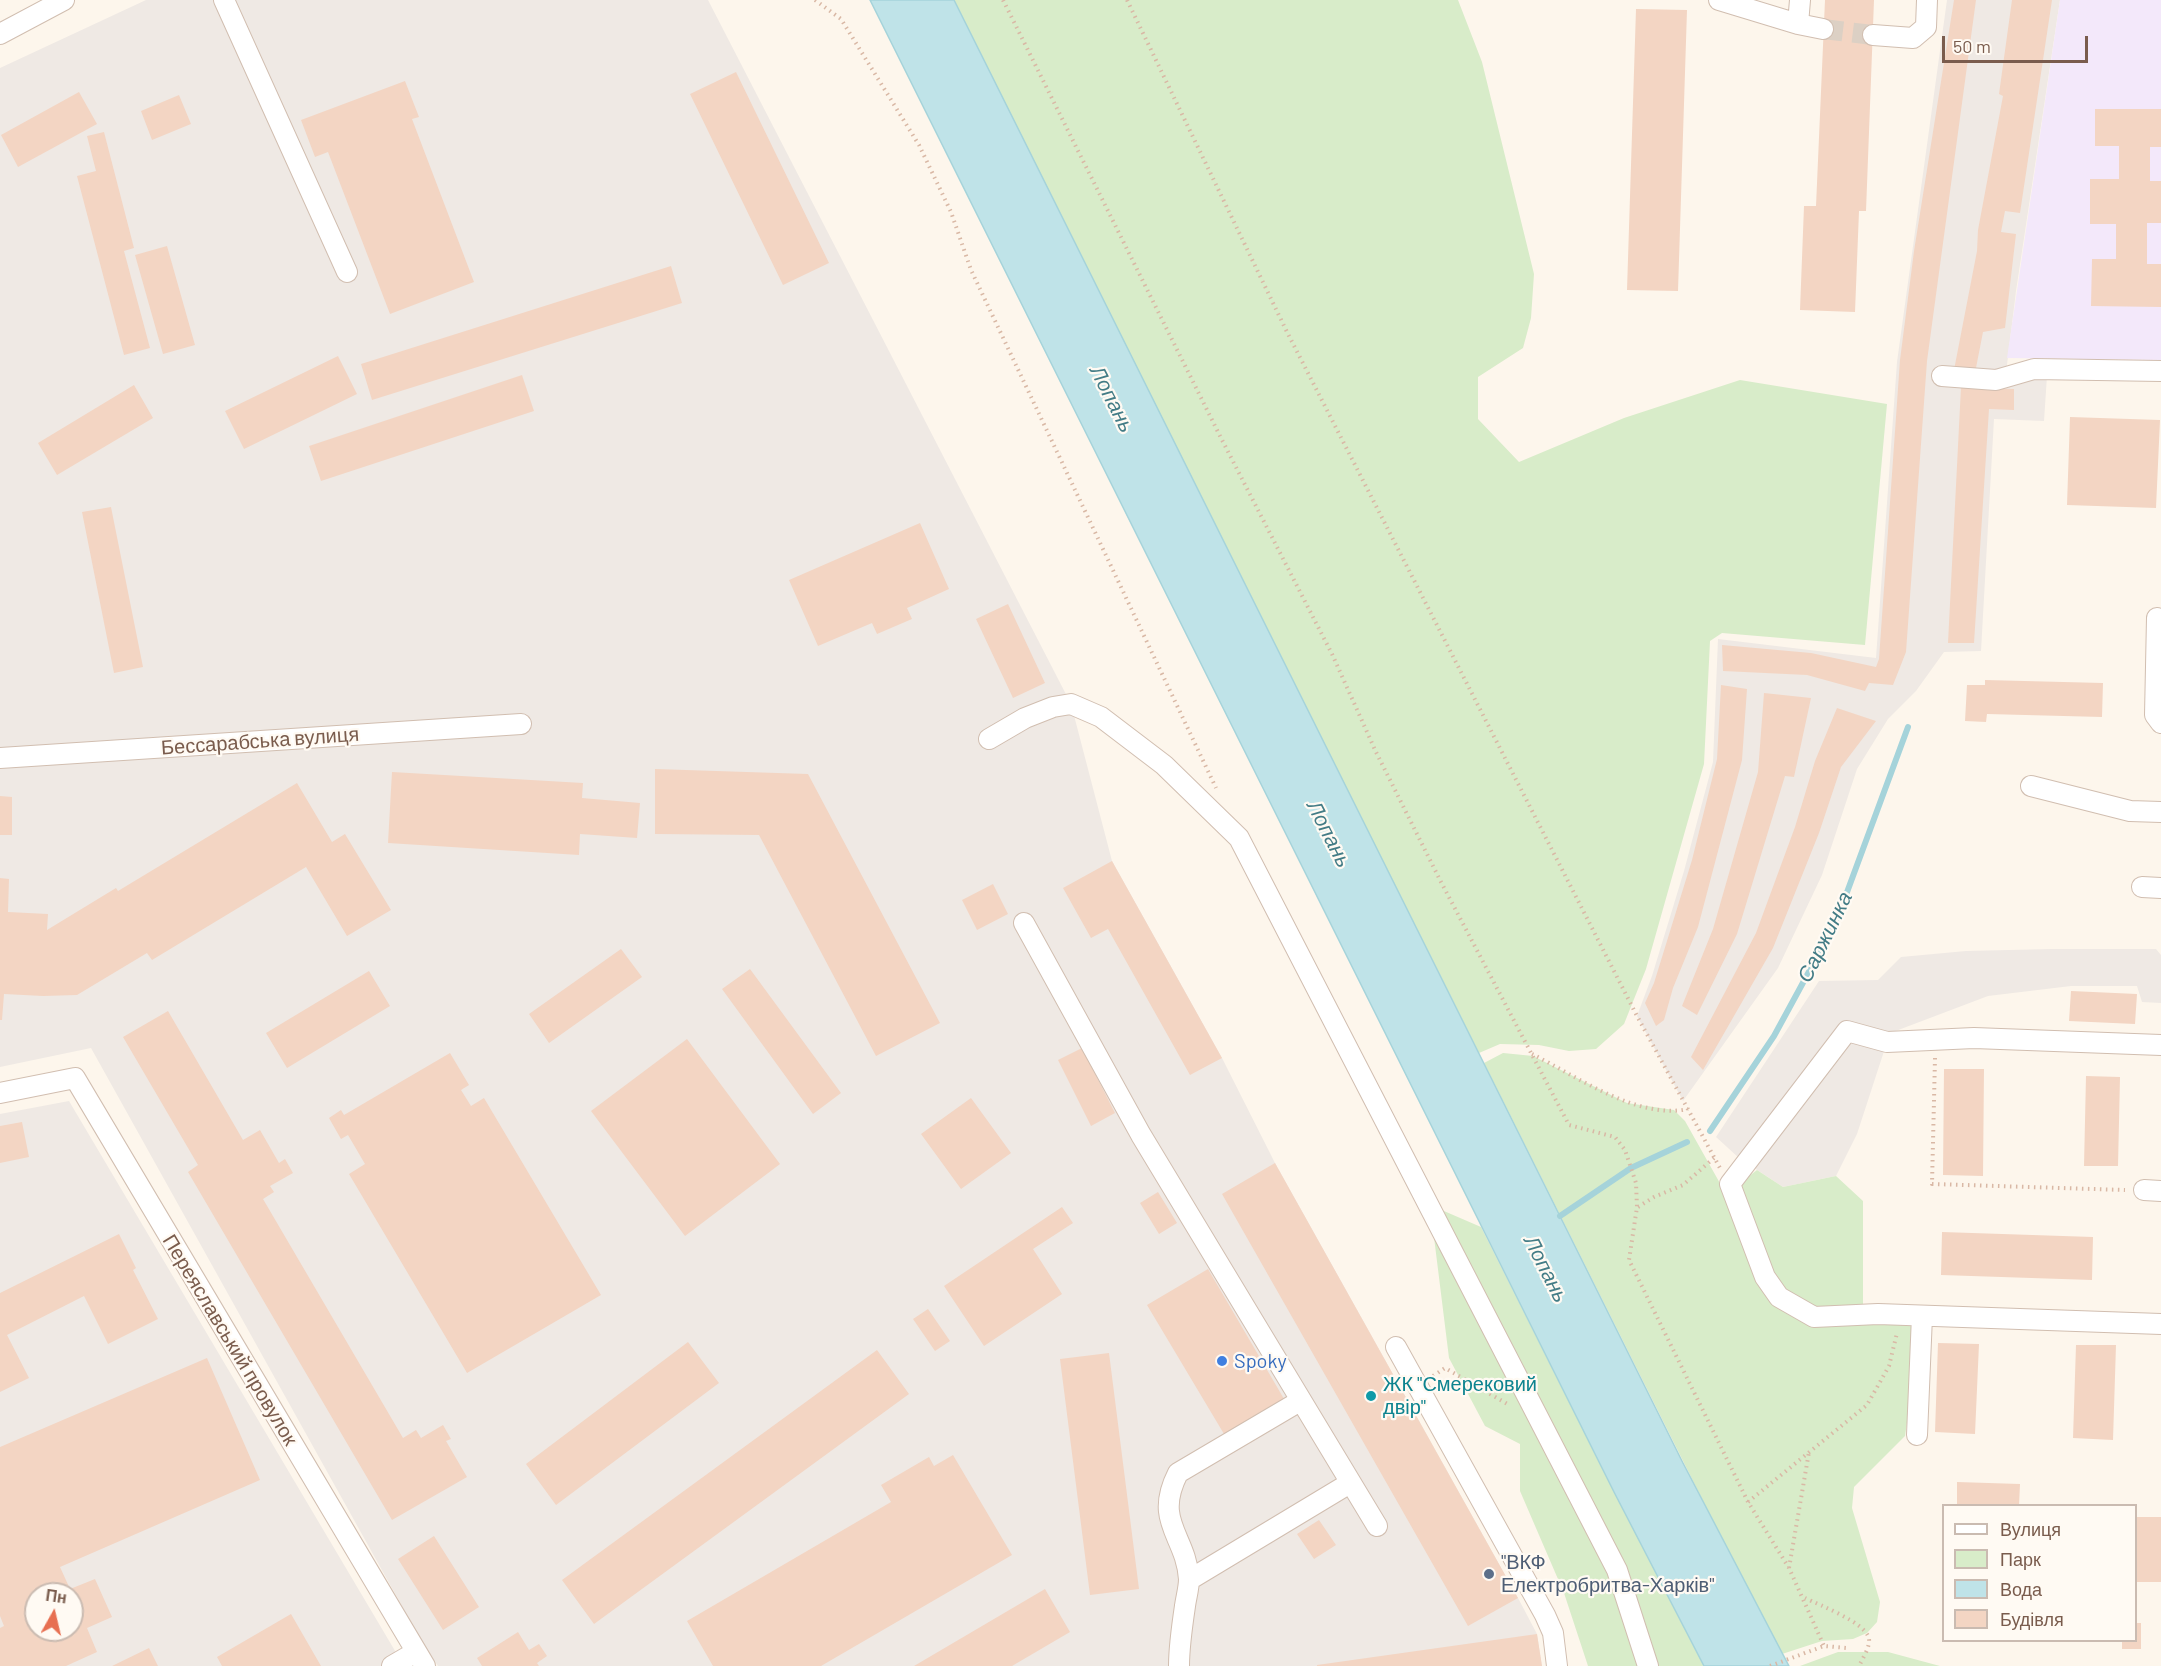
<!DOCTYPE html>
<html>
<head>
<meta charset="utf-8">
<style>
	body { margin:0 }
	#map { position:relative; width:2161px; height:1666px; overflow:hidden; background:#fdf6ec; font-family:Barlow,sans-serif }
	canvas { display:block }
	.legend { position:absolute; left:1942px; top:1504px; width:195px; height:138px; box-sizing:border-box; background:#fffaf3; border:2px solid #cabbb1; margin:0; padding:8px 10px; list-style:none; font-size:18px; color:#7a5c4d }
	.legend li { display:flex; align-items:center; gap:12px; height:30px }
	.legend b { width:30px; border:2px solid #cabbb1 }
	.north { position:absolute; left:24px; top:1582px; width:60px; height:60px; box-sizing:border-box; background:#fffaf3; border:2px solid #cabbb1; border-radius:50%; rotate:8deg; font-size:16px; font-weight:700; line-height:24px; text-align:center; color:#7a5c4d }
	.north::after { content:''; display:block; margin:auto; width:21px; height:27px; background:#e76f51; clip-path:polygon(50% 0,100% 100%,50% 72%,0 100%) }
	.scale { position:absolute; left:1942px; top:36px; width:146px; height:27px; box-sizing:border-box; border:3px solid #7a5c4d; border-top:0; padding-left:8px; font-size:18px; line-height:21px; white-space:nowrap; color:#7a5c4d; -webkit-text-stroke:4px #fffaf3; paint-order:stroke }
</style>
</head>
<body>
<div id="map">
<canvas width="2161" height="1666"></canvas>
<ul class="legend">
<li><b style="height:8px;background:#fff"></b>Вулиця</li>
<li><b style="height:16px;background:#d8ecc9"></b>Парк</li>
<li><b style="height:16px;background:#bfe3e8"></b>Вода</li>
<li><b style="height:16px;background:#f3d5c3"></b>Будівля</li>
</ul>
<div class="north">Пн</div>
<div class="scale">50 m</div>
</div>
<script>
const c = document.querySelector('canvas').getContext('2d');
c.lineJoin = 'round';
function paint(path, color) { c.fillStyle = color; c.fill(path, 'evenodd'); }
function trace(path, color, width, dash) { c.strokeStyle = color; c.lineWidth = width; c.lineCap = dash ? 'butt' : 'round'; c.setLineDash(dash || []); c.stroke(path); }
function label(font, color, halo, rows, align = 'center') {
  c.font = font + ' Barlow,sans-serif'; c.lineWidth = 4.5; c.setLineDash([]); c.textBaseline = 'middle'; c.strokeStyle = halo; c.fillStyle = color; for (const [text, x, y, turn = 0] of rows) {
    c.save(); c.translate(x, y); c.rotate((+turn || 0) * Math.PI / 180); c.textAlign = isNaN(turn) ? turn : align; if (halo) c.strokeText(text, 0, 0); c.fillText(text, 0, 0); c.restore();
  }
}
paint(new Path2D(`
	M146,0h562l363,704 41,157 110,197 53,105 243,435 19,36 5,32h-1104l-16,-24 -331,-594 -91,19v-999z
	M1947,0h113l-44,291 -10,82 41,3 -3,45 -50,-2 -13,232 -37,1 -28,39 -28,28 -31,50 -35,106 -44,93 -95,133 -46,-85 15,-40 32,-105 29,-109 5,-123 158,19 21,-296z
	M2052,949h104l5,6v48l-19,-1 -5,-16h-66l-83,10 -95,36 -6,10 -30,92 -21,42 -53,11 -44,-29 -23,-21 103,-156 59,-1 23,-23 65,-6z
	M69,1101l335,565h-404v-552zM36,1594h36v36h-36z`), '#efe9e4');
paint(new Path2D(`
	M2060,0h101v360l-154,-2z`), '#f3e8fa');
paint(new Path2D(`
	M953,0h505l24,62 52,212 -3,44 -8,30 -45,29v42l41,43 105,-44 116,-38 147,24 -22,241 -143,-12 -12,8 -6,123 -58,205 -22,55 -28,25 -27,2 -30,-6 -39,-1 -21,9z
	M1503,1053l30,3 94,47 47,7 11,11 41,73 31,-24 26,17 53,-11 27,25v121l51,2 1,45 -10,67 -51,51 -2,21 28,94 -3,20 -10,11 -14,6 -31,2 -40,13 -78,-151 -220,-440z
	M1430,1205l51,22 111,221 112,218h-116l-24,-73 -44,-102v-47l-35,-18 -36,-68z
	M1838,1652h50l52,14h-140z`), '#d8ecc9');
const water = new Path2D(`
	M870,0h84l729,1463 106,203h-85l-90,-174z`);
paint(water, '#bfe3e8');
trace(water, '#a5d3da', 1.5);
trace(new Path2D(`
	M1710,1131l64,-95 62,-114 72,-195
	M1560,1216l71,-48 56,-26`), '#a5d3da', 6);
paint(new Path2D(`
	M1825,0h49l-8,211h-7l-4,101 -55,-2 4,-104h12z
	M1954,0h22l-49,361 -21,291 -13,33 -24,-2 -4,8 -58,-16 -84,-4 -1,-26 89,8 65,14 3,-8 21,-299 14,-109z
	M2012,0h40l-32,213 -15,-2 -4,21 15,2 -11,94 -22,4 -8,41 -21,-3 23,-119 1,-21 25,-134 -4,-2z
	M1636,9l51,1 -9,281 -51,-1z
	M736,72l93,191 -46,22 -93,-191z
	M405,81l14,36 -7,2 62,163 -84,32 -62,-162 -13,5 -14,-37z
	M79,92l18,32 -79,43 -17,-32z
	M179,95l12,29 -39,16 -11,-29z
	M2095,109h66v38h-11v34h11v42h-14v41h14v43l-70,-1 1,-47h24v-35h-26v-45h29v-33h-24z
	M104,132l30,116 -10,3 26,97 -26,7 -47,-179 19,-5 -9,-35z
	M167,246l28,99 -32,9 -28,-99z
	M671,266l11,37 -310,97 -11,-36z
	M338,356l19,38 -113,55 -19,-38z
	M522,375l12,36 -213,70 -12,-35z
	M134,385l19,33 -96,57 -19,-32z
	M1961,387l53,2v21l-25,-1 -15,234h-26z
	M2070,417l90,3 -4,88 -89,-3z
	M111,507l32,160 -29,6 -32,-161z
	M920,523l29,66 -42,19 5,11 -35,15 -5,-11 -54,23 -29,-66z
	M1008,604l37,79 -32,15 -37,-79z
	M1985,680l118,3 -1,34 -115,-3 -1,8 -21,-1 2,-36h18z
	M1721,685l26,4 -5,71 -44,167 -25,61 -9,32 -8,6 -11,-23 9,-20 38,-123 25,-101z
	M1764,693l47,5 -17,79 -9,-1 -48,158 -40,81 -15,-9 31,-77 45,-157z
	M1837,708l39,13 -35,46 -22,66 -46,115 -70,122 -12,-13 65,-124 39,-106 20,-66z
	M655,769l153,5 132,249 -64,33 -117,-221 -104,-1z
	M392,772l191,11 -1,15 58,5 -3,35 -57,-4 -1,21 -191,-12z
	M297,783l35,59 13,-8 46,76 -44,26 -41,-69 -154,93 -5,-7 -70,42 -34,1 -39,-2 -2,26h-2v-142l9,1 -1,33 40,2 -1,16 69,-42 2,3z
	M0,796l12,1v38h-12z
	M1112,861l110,197 -32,17 -82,-146 -17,9 -28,-50z
	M993,884l15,30 -31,16 -15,-30z
	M621,949l21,28 -93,66 -20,-29z
	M750,969l91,124 -28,21 -91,-125z
	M369,971l21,35 -103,62 -21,-35z
	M2071,991l66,3 -2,30 -66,-3z
	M168,1011l75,129 17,-10 19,33 6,-4 8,14 -23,13 4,6 -11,7 140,239 13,-8 5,8 22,-13 8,14 -5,2 21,36 -75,43 -204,-348 10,-7 -75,-128z
	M687,1039l93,125 -95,72 -94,-125z
	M1082,1048l33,65 -24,13 -33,-66z
	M450,1053l19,32 -8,5 10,16 13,-8 117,197 -134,78 -118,-199 16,-10 -17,-29 -7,4 -12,-21 12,-8 3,5z
	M1944,1069h40l-1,107 -40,-1z
	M2086,1076l34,1 -2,89h-34z
	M971,1098l40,55 -50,36 -40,-55z
	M22,1122l7,35 -29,6v-37z
	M1275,1163l243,435 -50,28 -246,-432z
	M1158,1192l19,31 -18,11 -19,-31z
	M1062,1207l11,16 -40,26 29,45 -78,52 -40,-60z
	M1942,1232l151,5 -1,43 -151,-5z
	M119,1234l17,34 -3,2 25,49 -50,25 -24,-48 -77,39 22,43 -29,14v-99z
	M1208,1269l79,135 -60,35 -80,-134z
	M928,1309l22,32 -15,10 -22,-32z
	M688,1342l31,41 -163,122 -30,-41z
	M1938,1343l41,1 -4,90 -40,-2z
	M2076,1345h40l-3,95 -40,-2z
	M877,1350l32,44 -315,230 -32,-44z
	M1109,1353l30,236 -49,6 -30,-236z
	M207,1358l53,122 -200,87 10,22 25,-10 17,38 -25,11 10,24 -31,14h-66v-38l4,-2 -4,-10v-169zM36,1594h36v36h-36z
	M953,1455l59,100 -191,111h-108l-26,-45 204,-119 -10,-17 48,-28 5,9z
	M1957,1482l63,2 -1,22h-62z
	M2136,1517h25v65h-25z
	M1319,1520l17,25 -22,14 -17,-25z
	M434,1536l45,71 -36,23 -45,-71z
	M1045,1589l25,43 -58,34h-98z
	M291,1614l30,52h-99l-5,-9z
	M2136,1623h5v26h-19v-9h14z
	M518,1632l11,18 10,-6 8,12 -10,7 2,3h-57l-5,-8z
	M1537,1634l5,32h-225v-1z
	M149,1648l9,18h-46z`), '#f3d5c3');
trace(new Path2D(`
	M1823,29l50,6`), '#dcd0c4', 20, [20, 10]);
const minor = new Path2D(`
	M224,0l123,272
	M1719,0l79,24 25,5
	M1798,24l2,-24
	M0,34l64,-34
	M1873,35l40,3 13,-11 1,-27
	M1942,376l54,4 38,-11 127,2
	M2157,618l-2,97 6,8
	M989,739l36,-21 28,-11 18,-3 30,13 63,48 75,73 378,732 31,96
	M0,758l521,-34
	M2031,786l99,25 31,1
	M2142,887l19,1
	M1024,923l117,212 236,391
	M2161,1045l-187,-7 -87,4 -40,-11 -117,153 35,93 14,20 35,20 64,-3 283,10
	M0,1093l75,-15 350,588
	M2144,1190l17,1
	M1396,1347l149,268 8,18 4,33
	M1917,1435l5,-119
	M1189,1580l161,-97
	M392,1666l24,-14
	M1179,1666c0,-20 3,-40 6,-60 1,-8 4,-18 4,-27 -3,-44 -36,-57 -11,-106l122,-72`);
trace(minor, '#d1beb0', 22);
trace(new Path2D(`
	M815,0l26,19 78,126 32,67 20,58 245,518
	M1003,0l218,438 111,216 44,98 65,130 128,243 46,12 10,13 11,33 1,24 -8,53 119,242 41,66 35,78
	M1127,0l160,332 350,684 83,152
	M1532,1054c44,22 106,66 156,55
	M1935,1058l-3,126 193,6
	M1638,1207l16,-10 29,-12 31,-27
	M1433,1376l12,-8 64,37
	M1748,1502l119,-97 22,-39 8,-33
	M1789,1568l20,-116
	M1805,1598c14,7 62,25 64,41 1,8 -6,19 -10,27
	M1770,1666l54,-20 23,2`), '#d9b8a5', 4, [1.5, 4.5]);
trace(minor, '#fff', 20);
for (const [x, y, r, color] of [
	[1222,1361,6,"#3f7fe0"],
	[1371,1396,6,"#0f9aa8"],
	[1489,1574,6,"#5c6f8a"]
]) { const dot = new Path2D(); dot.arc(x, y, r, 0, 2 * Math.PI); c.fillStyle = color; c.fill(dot); trace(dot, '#fffaf3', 2); }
label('20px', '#7a5c4d', '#fffaf3', [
	["Бессарабська вулиця",260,741,-4],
	["Переяславський провулок",230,1340,59]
]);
label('20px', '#366cbe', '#fffaf3', [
	["Spoky",1234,1361]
], 'left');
label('20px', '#0d838f', '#fffaf3', [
	["ЖК \"Смерековий",1383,1384],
	["двір\"",1383,1407]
], 'left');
label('20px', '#4e5e75', '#fffaf3', [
	["\"ВКФ",1501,1562],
	["Електробритва-Харків\"",1501,1585]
], 'left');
label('italic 21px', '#437c86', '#fffaf3', [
	["Лопань",1112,399,63],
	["Лопань",1329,834,63],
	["Саржинка",1825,937,-64],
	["Лопань",1546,1269,63]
]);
</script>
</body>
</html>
